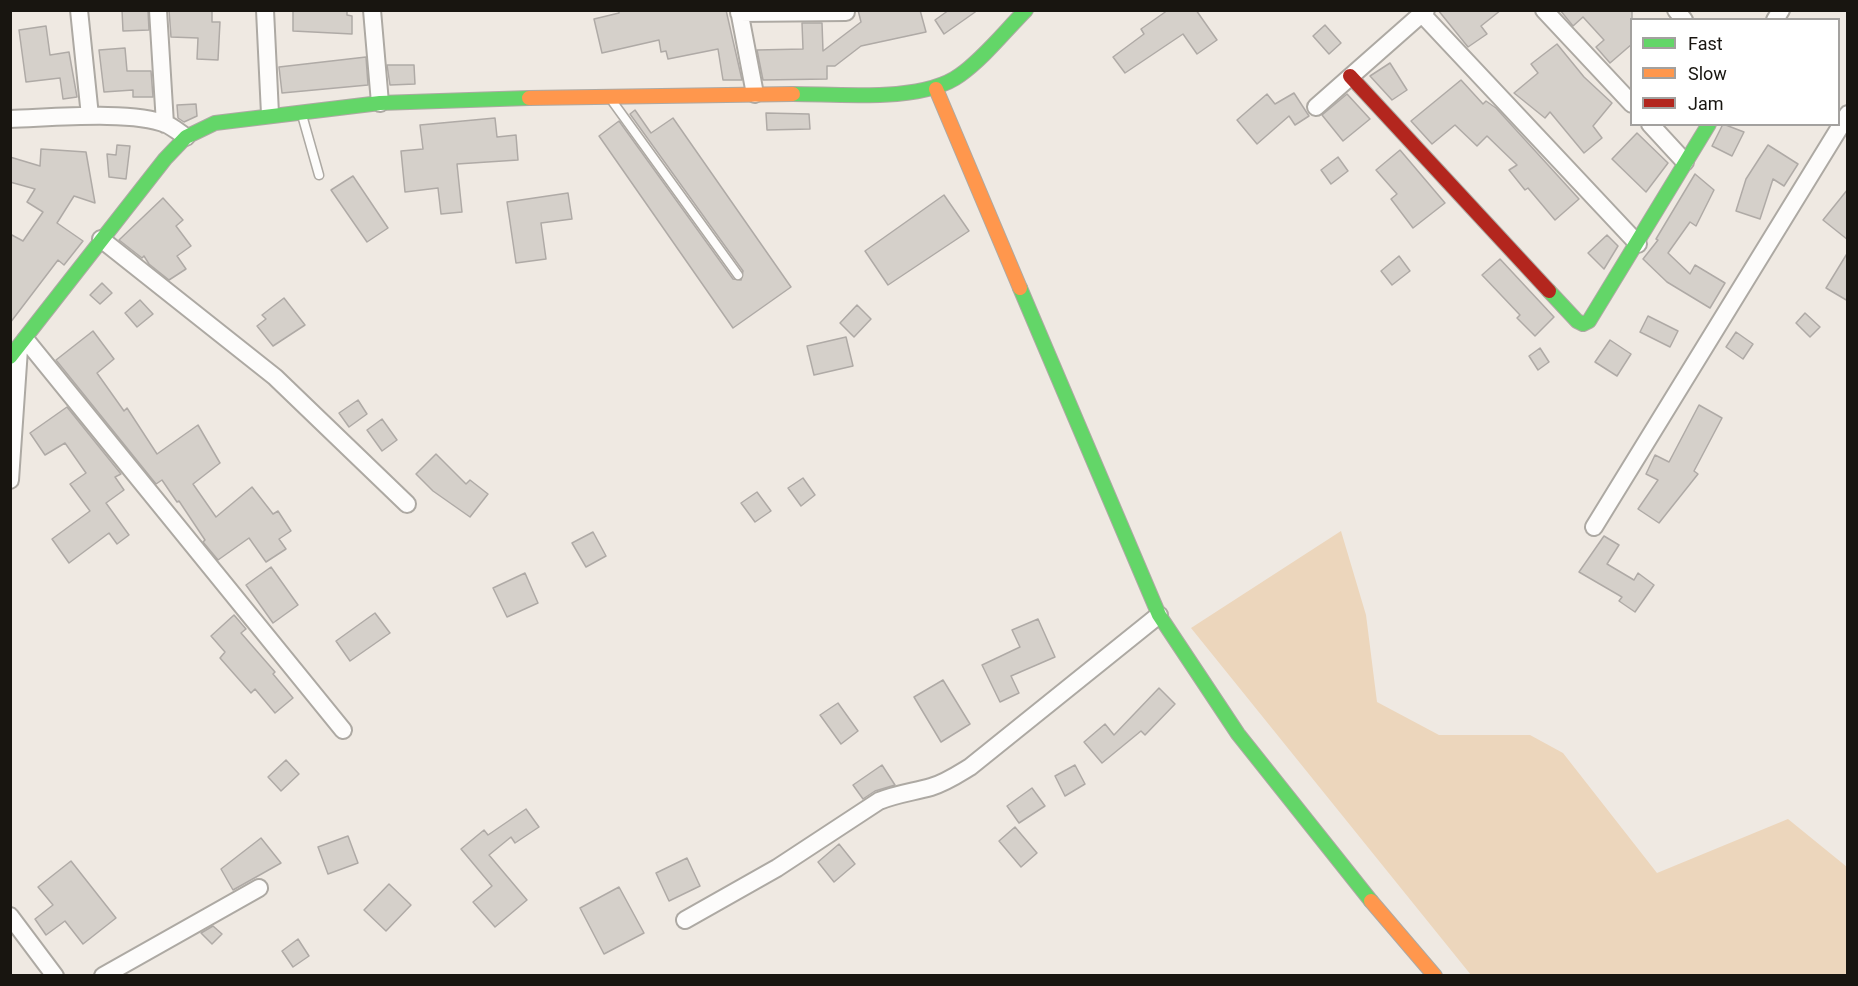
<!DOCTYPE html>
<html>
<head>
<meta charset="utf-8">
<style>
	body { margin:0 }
	#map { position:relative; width:1858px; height:986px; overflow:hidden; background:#efe9e2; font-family:Roboto,sans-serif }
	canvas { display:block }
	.frame { position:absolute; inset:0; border:12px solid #181510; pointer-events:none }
	.legend { position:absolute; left:1630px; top:18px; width:210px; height:108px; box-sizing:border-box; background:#fff; border:2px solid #a3a19f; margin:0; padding:8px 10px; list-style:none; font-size:18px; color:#181510 }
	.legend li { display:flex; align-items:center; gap:12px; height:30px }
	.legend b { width:30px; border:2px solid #a3a19f }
</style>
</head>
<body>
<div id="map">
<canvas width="1858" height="986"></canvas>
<div class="frame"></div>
<ul class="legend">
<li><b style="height:8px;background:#63d668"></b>Fast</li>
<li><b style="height:8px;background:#ff974d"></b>Slow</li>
<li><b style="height:8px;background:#b3261e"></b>Jam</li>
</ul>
</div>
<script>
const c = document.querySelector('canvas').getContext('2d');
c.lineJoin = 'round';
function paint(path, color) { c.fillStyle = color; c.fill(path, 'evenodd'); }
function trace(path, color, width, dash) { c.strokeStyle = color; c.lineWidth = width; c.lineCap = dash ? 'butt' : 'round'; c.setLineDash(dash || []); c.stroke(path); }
paint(new Path2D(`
	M1341,531l25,84 11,87 62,33h91l33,18 94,120 131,-54 59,48v108h-376l-280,-347z`), '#ecd6bc');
const building = new Path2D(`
	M122,10h26l1,20 -26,1z
	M169,10h43v12h8l-2,38 -21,-1 1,-21 -27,-1z
	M293,10h54v5l5,1v18l-59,-3z
	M619,10h107l16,70h-19l-5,-31 -50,10 -2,-8 -5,1 -2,-12 -57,13 -8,-34 25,-6z
	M858,10h62l6,22 -65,14 -26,20h-8v13l-64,1 -6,-30 46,-1 -1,-26h20l1,28 38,-29z
	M949,10h29l-34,24 -9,-14z
	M1168,10h28l21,30 -20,14 -14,-20 -58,39 -12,-16 31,-23 -3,-5z
	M1438,10h63l-20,16 6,8 -19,13z
	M1560,10h72v34l-22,19 -14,-16 8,-7 -21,-23 -10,9z
	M1325,25l16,18 -12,11 -16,-18z
	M46,26l4,29 19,-3 8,45 -14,2 -3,-21 -34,4 -7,-52z
	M1557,44l27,33 28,26 -19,23 9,12 -18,15 -34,-41 -5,6 -31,-25 24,-20 -7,-9z
	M125,48l2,23h24l2,26h-20v-7l-29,2 -5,-42z
	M366,57l2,28 -86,8 -3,-26z
	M1390,63l17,27 -15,10 -22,-24z
	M387,65h27l1,19 -25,1z
	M1461,80l22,24 3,-3 10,7 83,91 -24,21 -27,-32 -3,2 -16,-20 8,-5 -30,-29 -10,10 -22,-21 -23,19 -21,-23z
	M1294,93l15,23 -14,9 -6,-9 -32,28 -20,-24 30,-26 8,10z
	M1347,94l23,25 -27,22 -21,-26z
	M196,104l1,12 -13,6 -6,-4 -1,-13z
	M635,110l16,23 22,-15 118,169 -58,41 -134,-192 20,-15 114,158 8,1 2,-9 -113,-157z
	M766,113l43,1 1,15 -43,1z
	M495,118l2,19 19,-2 2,25 -61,4 5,48 -21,2 -3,-26 -33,4 -4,-41 22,-2 -3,-24z
	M1723,124l21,8 -12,24 -20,-10z
	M1637,133l31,30 -22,29 -34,-33z
	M117,145l13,1 -4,33 -17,-2 -2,-23 9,1z
	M1768,145l30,19 -14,22 -11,-7 -13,40 -24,-8 10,-32z
	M41,149l45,3 9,51 -21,-7 -17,27 26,18 -19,24 -6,-5 -48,63v-89l13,7 20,-29 -16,-10 8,-13 -25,-7v-25l30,9z
	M1400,150l45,53 -32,25 -22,-29 6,-5 -21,-24z
	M1338,157l10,14 -17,13 -10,-14z
	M1695,174l19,16 -18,36 -6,-4 -22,31 22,21 5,-9 30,18 -15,25 -43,-26 -24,-23 15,-19 -2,-1z
	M353,176l35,52 -21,14 -36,-52z
	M1848,189v51l-25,-20z
	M568,193l4,26 -31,4 5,36 -30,4 -9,-61z
	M944,195l25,36 -81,54 -23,-34z
	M163,198l20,22 -7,6 15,20 -14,10 9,13 -17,11 -20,-16 -5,-8 -2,2 -23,-18z
	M1607,235l11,11 -14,23 -16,-16z
	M1848,252v49l-22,-13z
	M1399,256l11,15 -18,14 -11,-14z
	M1500,259l54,58 -19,19 -18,-18 3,-3 -38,-40z
	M102,283l10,10 -12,11 -10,-9z
	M284,298l21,27 -32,21 -16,-20 9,-7 -4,-4z
	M140,300l13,14 -16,13 -12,-14z
	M857,305l14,14 -17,18 -14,-14z
	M1805,313l15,14 -10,10 -14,-14z
	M1648,316l30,15 -8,16 -30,-15z
	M93,331l21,28 -17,14 27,38 3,-3 30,46 41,-29 22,38 -27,21 23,33 36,-30 21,27 5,-3 13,20 -12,8 7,10 -20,13 -17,-24 -31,22 -15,-18 2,-2 -26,-39 -2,1 -15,-22 -6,4 -100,-124z
	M1736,332l17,12 -10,15 -17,-12z
	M846,337l7,29 -39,9 -7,-29z
	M1610,340l21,14 -14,22 -22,-14z
	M1540,348l9,14 -11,8 -9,-14z
	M358,400l9,14 -18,13 -10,-14z
	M1699,405l23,13 -28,53 4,3 -39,49 -21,-14 20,-29 -12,-6 9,-19 14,7z
	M67,407l54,67 -6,3 9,13 -18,13 23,32 -12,9 -8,-11 -40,30 -17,-24 38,-28 -20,-27 16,-11 -21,-30 -20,12 -15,-22z
	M382,419l15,21 -15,11 -15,-21z
	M436,454l30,30 4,-4 18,14 -18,23 -37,-26 -17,-17z
	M803,478l12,17 -14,11 -13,-18z
	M757,492l14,19 -16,11 -14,-19z
	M593,532l13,24 -20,11 -14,-24z
	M1604,536l15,9 -12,19 27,16 4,-7 16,12 -19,27 -16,-11 3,-4 -43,-25z
	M271,567l27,38 -25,18 -27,-38z
	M525,573l13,30 -31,14 -14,-29z
	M375,613l15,20 -40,28 -14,-20z
	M234,615l12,14 -5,4 34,39 -2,2 20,24 -18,15 -20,-24 -4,4 -31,-35 5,-6 -14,-16z
	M1038,619l17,38 -44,19 8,17 -19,9 -18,-37 38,-18 -8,-17z
	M943,680l27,44 -29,18 -27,-45z
	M1159,688l16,16 -30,31 -4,-4 -39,32 -18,-21 21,-18 9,11z
	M838,703l20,28 -17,13 -21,-29z
	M286,760l13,14 -18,17 -13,-14z
	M882,765l13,20 -20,6 -12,8 -10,-14z
	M1075,765l10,19 -20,12 -10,-20z
	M1032,788l13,18 -26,17 -12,-17z
	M526,809l13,18 -24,16 -4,-6 -22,18 38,45 -32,27 -22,-25 19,-16 -31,-37 23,-19 4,5z
	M1015,827l22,26 -16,14 -22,-26z
	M348,836l10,27 -30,11 -10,-27z
	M261,838l20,25 -48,27 -12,-21z
	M839,844l16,20 -21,18 -16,-20z
	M687,858l13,28 -31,15 -13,-28z
	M71,861l45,57 -33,26 -18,-23 -19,14 -11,-16 18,-14 -15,-18z
	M389,884l22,21 -25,26 -22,-21z
	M619,887l25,46 -40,21 -24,-46z
	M213,926l9,8 -10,10 -11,-11z
	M298,939l11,17 -16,11 -11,-16z`);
paint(building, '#d5d0ca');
trace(building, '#afaaa6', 1.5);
const lane = new Path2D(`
	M610,98l128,177
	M302,115l17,60`);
const street = new Path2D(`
	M79,10l11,106
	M158,10l7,114
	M265,10l5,104
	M372,10l8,93
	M739,10l16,84
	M1544,10l88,94
	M1676,10l8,10
	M739,13l107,-1
	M1422,14l216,230
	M1775,20l6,-10
	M1316,107l110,-97
	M10,119c39,-1 122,-9 156,5 7,3 14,9 20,13
	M1650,124l35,38
	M101,239l174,138 132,127
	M26,340l317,390
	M10,480l9,-131
	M1594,527l254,-413
	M10,916l45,60
	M685,920l92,-52 102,-67c17,-7 34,-9 52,-14 14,-4 26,-12 39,-20l189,-152
	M103,976l156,-88`);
const fast = new Path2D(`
	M793,94c47,0 129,9 167,-19 24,-17 45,-44 66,-65
	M1020,288l139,327 79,119 133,167
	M1549,291l28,30 6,3 6,-3 120,-197
	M10,357l155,-198 21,-22 29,-14 165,-20 149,-5`);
const slow = new Path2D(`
	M936,89l84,199
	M529,98l264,-4
	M1371,901l64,75`);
const jam = new Path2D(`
	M1350,76l199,215`);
trace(lane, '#ada9a3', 11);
trace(street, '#ada9a3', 20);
trace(fast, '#ada9a3', 16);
trace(slow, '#ada9a3', 16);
trace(jam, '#ada9a3', 16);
trace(lane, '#fdfcfb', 8);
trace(street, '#fdfcfb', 16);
trace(fast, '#63d668', 14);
trace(slow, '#ff974d', 14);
trace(jam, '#b3261e', 14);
</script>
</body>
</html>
